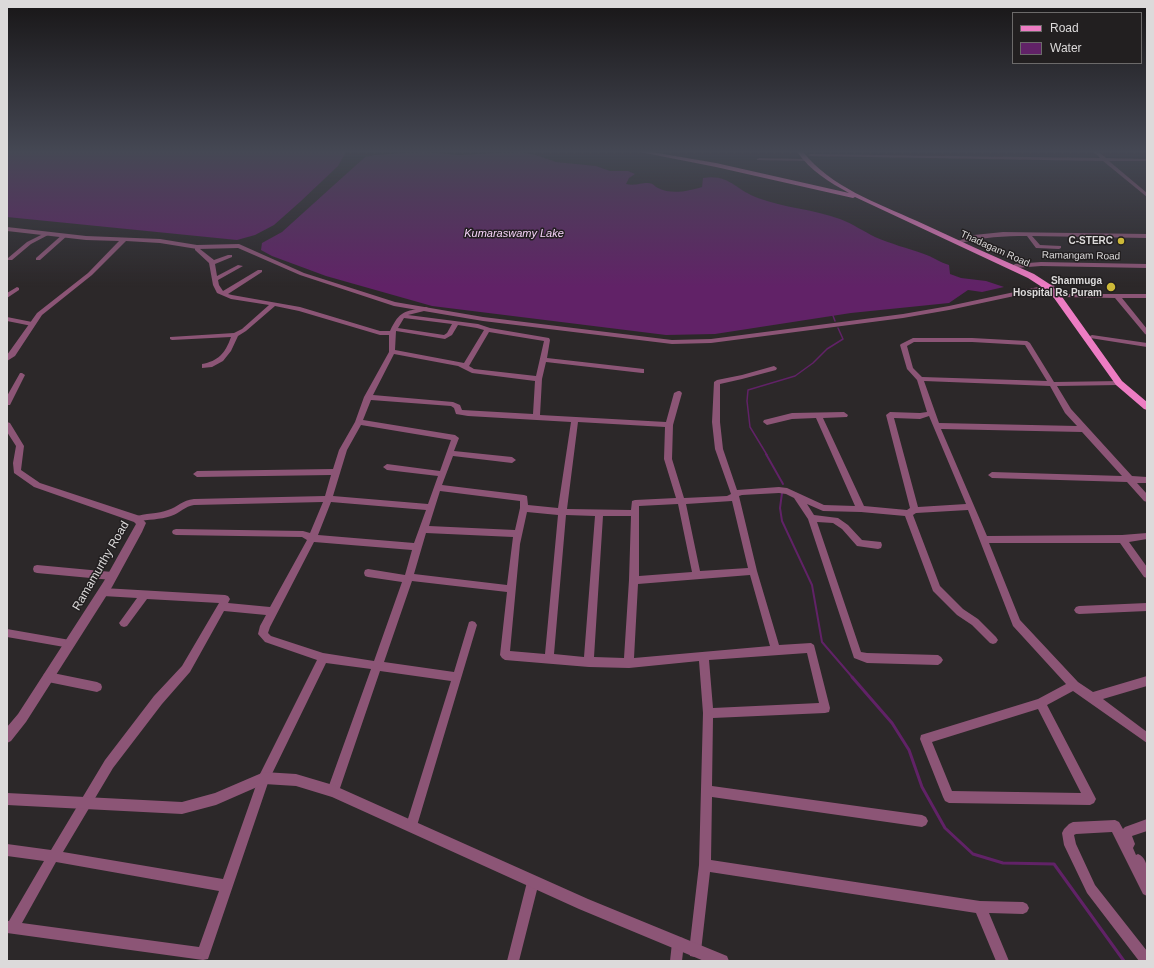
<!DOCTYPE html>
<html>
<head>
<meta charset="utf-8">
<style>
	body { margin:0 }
	#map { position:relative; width:1154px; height:968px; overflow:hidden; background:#2c2829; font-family:Arial,sans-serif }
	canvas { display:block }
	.frame { position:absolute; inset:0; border:8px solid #dcdada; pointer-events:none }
	.legend { position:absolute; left:1012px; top:12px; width:130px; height:52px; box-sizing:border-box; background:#221f20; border:1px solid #6c6a6a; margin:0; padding:5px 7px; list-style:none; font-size:12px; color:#dcdada }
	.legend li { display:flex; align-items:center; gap:8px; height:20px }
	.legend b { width:20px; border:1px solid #6c6a6a }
</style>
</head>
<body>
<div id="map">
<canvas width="1154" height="968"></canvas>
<div class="frame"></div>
<ul class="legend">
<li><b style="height:5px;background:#ed7cc3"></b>Road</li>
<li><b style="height:11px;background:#612267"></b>Water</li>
</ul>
</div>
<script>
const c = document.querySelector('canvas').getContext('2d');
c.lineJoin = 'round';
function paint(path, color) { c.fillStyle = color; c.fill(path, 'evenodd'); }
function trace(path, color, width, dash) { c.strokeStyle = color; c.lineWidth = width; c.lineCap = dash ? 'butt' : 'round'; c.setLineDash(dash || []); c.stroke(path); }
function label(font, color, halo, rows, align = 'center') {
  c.font = font + ' Arial,sans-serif'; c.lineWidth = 3; c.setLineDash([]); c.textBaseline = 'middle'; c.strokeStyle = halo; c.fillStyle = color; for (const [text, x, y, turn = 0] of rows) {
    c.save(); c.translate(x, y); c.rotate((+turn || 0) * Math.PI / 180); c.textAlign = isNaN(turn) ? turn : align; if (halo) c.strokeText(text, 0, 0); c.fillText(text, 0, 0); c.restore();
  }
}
paint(new Path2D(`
	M7,152h339l-8,14 -37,35 -27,24 -19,10 -18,5 -230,-23z
	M423,152l36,3 60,-3 17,3 20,7 40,4 14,5h18l7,3 -6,4 -3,6c10,2 13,-1 22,-1 5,0 6,3 10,5 13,7 31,3 44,-1l1,-9c27,-4 32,12 55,20 26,10 55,11 82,21 13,5 23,12 35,18 16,7 32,11 49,17 9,3 15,8 25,11l1,9 11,4 25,3 18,6 -22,5 -14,-2 -19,13 -98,10 -136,21 -49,1 -234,-29 -106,-30 -54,-20 -11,-6 1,-7 20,-11 83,-75 9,-2z`), '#612267');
trace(new Path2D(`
	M832,313l3,8
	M767,455l-17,-28 -3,-26 1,-11 47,-14 18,-13 14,-14 16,-10 -5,-11`), '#612267', 1.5);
trace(new Path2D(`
	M766,454l17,30
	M782,493l-2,15 2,13 30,64 10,57 31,36`), '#612267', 2);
trace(new Path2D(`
	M852,677l40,46 17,27 13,37 23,41 28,26 30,9 51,1 70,97`), '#612267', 3);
paint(new Path2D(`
	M1094,152h5l7,6 41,1v2h-38l38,32v4l-44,-36 -293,-5 -2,-1 2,-1 290,4z
	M759,158l47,1 2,1 -2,1 -49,-1v-1z
	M1003,232l144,2v4l-115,-2 8,9 21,1v2l-2,1 -23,-1 -9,-12c-23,0 -44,1 -66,7l-3,-2 16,-6z
	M45,233l5,1 -19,10 -19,16h-4v-2l19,-16z
	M63,234l5,1 -28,25h-4v-2z
	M195,246h4l1,3 14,11 14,-5h4v2l-17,7 2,12 21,-11 5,1 -25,14 1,5 4,6 35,-21h4v2l-34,22 4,1 68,12 80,24h10c10,-21 14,-19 36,-24l2,1v2l-20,5 70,9 12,4 59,10 1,2 -3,18 97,11v4h-2l-96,-11 -4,17 -2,36 126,7 8,-29 4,-2h2l2,2 -9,32 -1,34 12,39 43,-2 4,-2 -16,-45 -3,-27 2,-40 3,-2 25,-5 32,-9 3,2 -1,2 -34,9 -22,5v38l3,27 14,41 42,-3 8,1 37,17 31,1 -39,-88 -24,1 -25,6 -4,-3 1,-2 28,-7 52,-1 4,3 -1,2 -24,1 41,88 43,4 3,-2 -24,-93 4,-3 30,1 7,-1 -10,-32 -10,-11 -7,-24 1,-1 12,-6h59l55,3 3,2 24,39 67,-1 1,2 -1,2h-2l-62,1 14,23 61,67 15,1v6h-10l10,11v8l-3,-1 -17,-19 -135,-4 -4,-3 4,-3 130,4 -40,-44 -141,-3 46,107 135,-1 25,-2v6l-18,3 18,25v11l-3,-1 -24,-34h-131l31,77 58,62 15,10 54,-16v10l-44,13 44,33v11l-74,-52 -26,14 47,90 2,4 -2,4 -4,2 -141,-2 -4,-2 -2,-4 -23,-58 1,-4 117,-36 28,-15 -53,-58 -45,-116 -52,3 -3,2 27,71 23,23 15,10 18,18 2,3 -2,3 -3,1 -3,-1 -18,-18 -15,-10 -24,-24 -28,-75 -44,-4 -38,-1 -16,-7 7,11 24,3 10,7 14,15 19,2 1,3 -1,3 -3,1 -21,-3 -15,-17 -9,-6 -16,-1 44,130 6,1 71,2 3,2 2,3 -2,3 -3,2 -71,-2 -13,-5 -46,-139 -14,-21 -8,-4 -7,-1 -37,2 -3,1 18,75 22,74 32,-2 3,2 16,63 -1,4 -4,1 -112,5 -1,68 210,29 4,2 2,4 -2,4 -4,2 -210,-30 -1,63 269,41 43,1 4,2 2,4 -2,4 -4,2 -34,-1 20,48h-13l-20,-48 -266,-41 -9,79 -1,5 -5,1 -5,-1 -1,-5 10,-86 4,-152 -4,-52 -70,7 -40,-1 -84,-7 -3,-2 -2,-3 7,-63 -95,-11 -28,81 70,10 15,-50 3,-1 3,1 2,3 -61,204 -4,2 -4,-2 -2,-4 45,-144 -71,-10 -41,120 -2,4 -4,2 -4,-2 -2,-4 44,-122 -45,-6 -57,117 -61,179 -5,1 -196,-27v-12h2l35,-60 -37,-5v-12l44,6 54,-90 49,-64 28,-30 37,-63 -72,-4 -20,27 -3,1 -3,-1 -2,-3 18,-25 -34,-2 -3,-1 -2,-3 2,-3 3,-1 122,7 3,1 2,3 -2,4 42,4 37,-67 -5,-3 -126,-2 -3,-1 -1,-2 1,-2 3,-1 127,2 7,2 13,-31 -129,3c-9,1 -14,8 -23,11 -11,4 -23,3 -34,6l-3,-1 -1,-2 1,-2c11,-4 24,-3 34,-7 10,-3 14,-10 26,-11l131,-3 6,-21 -134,2 -4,-3 4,-3 136,-2 6,-19 16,-28 9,-25 25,-45v-17h-9l-81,-24 -24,-5 -29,25 -8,5 -7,15 -8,10 -11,6 -10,1v-4c16,-3 23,-10 29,-27l-59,3 -2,-1v-2l64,-4 8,-4 27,-24 -38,-6 -14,-6 -4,-8 -4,-22 -14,-13zM404,318l48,6 -5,9 -3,2 -46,-7zM458,325l19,3 7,2 -20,33 -69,-13 1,-19 49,8 7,-4zM489,332l55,9 -8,35 -62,-7 -5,-3zM914,342h58l53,3 22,36 -125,-4 -9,-9 -6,-22zM394,354l64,12 14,7 63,8 -2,33 -71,-4 -2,-5 -7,-3 -80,-7zM924,381l126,5 15,27 12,13 -138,-3zM371,400l80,6 3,2 2,6 12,2 103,6 -13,86 -30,-3 -1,-9 -3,-1 -82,-10 11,-29 59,7 4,-3 -4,-3 -58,-6 5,-13 -4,-3 -92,-15zM929,416l37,88 -48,3 -24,-89 26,1zM578,422l87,5 -1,32 12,39 -41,2 -3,1 -1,9 -64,-1zM361,425l90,15 -11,31 -53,-7 -4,3 4,3 51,6 -10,28 -95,-8 14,-46zM440,491l80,10v7l-5,22 -86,-4zM732,501l16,67 -48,3 -14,-67zM331,502l95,8 -12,33 -96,-8zM678,504l14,68 -53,4v-70zM527,512l31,3 -13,139 -35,-3 10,-107zM566,515l29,1 -11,141 -30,-3zM603,516h28l-2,64 -5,78 -30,-1zM426,533l87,4 -6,48 -93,-11zM314,542l98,8 -7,25 -37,-6 -3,1 -1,3 1,3 3,1 34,5 -28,79 -51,-8 -52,-17 -3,-3 2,-6zM750,575l20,71 -136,12 4,-74zM224,611l42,4 -6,11 -2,8 7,8 52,18 -57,114 -37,105 -160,-27 50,-84 49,-64 28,-32zM807,653l12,50 -106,5 -4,-48zM1038,709l43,84 -129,-2 -20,-49zM56,862l163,29 -20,56 -177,-24z
	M1041,262l106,2v4l-106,-2 -26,2 -3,-2 3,-2z
	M17,287l2,1v2l-12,8v-5z
	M1063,294h84v4h-25l25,31v6l-2,-1 -30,-36 -54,-1v-2z
	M7,317l25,5 3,2 -3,2 -25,-5z
	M1092,335l55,8v4l-57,-9v-2z
	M20,373h2l3,2 -15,30h-3v-9z
	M37,565l75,7 3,1 1,3 -1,3 -3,1 -75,-7 -3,-1 -1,-3 1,-3z
	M1147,603v8l-68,3 -3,-1 -2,-3 2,-3 3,-1z
	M7,629l63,11 3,1 2,3 -2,3 -3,1 -63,-11z
	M48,672l49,10 4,2 1,3 -1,3 -4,2 -49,-10 -4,-2 -1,-3 1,-3z
	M1147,819v12l-15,5 3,8 -2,4 3,7 2,-1c14,6 9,30 9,42l-4,-2 -31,-62 -36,2 -2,1 2,9 19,41 52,66v10h-8l-52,-68 -23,-48 -2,-12 2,-4 5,-5 4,-2 42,-2 4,2 4,7 2,-2z
	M533,876l4,2 2,4 -20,79h-12l20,-79 2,-4z
	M678,937l5,1 1,5 -2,18h-12l2,-18 1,-5z`), '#8c5576');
paint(new Path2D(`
	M7,227l79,9 74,3 37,6 42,-1 65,29 91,29 88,15 189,23 39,-1 192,-25 46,-8 103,-22 3,2 -3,2 -103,22 -46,8 -192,25 -39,1 -189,-23 -89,-15 -94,-31 -62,-27 -41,1 -37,-6 -34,-2 -34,34 -50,40 -27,41 -8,5v-6l30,-42 51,-40 31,-32 -33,-1 -79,-9z
	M7,422l3,1 14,23 -3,24 19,13 100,33 6,7 -4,9 -30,55 -86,135 -15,19 -4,2v-16l11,-13 86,-133 32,-57 -2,-2 -100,-35 -20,-14 -1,-10 3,-17 -9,-14z
	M264,772l32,2 37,11 255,114 139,57 2,5h-25l-125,-52 -247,-112 -36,-11 -32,-2 -48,21 -34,9 -175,-9v-12l175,9 33,-9z`), '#8c5576');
paint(new Path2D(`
	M640,152h12l64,11 133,30c-20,-11 -38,-22 -52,-41h6c28,35 74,51 114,69 39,18 78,36 117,53l17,11 9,9 62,87 25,21v8l-3,-1 -28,-24 -62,-87 -9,-9 -17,-11 -173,-81 -2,1 -137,-31z`), '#ed7cc3');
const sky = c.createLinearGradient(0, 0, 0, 287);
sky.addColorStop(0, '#181617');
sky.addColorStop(0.53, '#454854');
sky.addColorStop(1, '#45485400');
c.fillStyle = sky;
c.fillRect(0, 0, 1154, 287);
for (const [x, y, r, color] of [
	[1121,241,4,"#cdb938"],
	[1111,287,5,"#cdb938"]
]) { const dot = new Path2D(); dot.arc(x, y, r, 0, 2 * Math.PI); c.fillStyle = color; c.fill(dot); trace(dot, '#221f20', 1.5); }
label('bold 10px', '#dcdada', '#221f20', [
	["C-STERC",1113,241],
	["Shanmuga",1102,281],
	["Hospital Rs Puram",1102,293]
], 'right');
label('10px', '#dcdada', '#221f20', [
	["Thadagam Road",995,249,24],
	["Ramangam Road",1081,256,1]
]);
label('italic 11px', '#f6d3f9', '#221f20', [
	["Kumaraswamy Lake",514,234]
]);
label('12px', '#dcdada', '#221f20', [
	["Ramamurthy Road",101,566,-60]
]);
</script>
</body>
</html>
